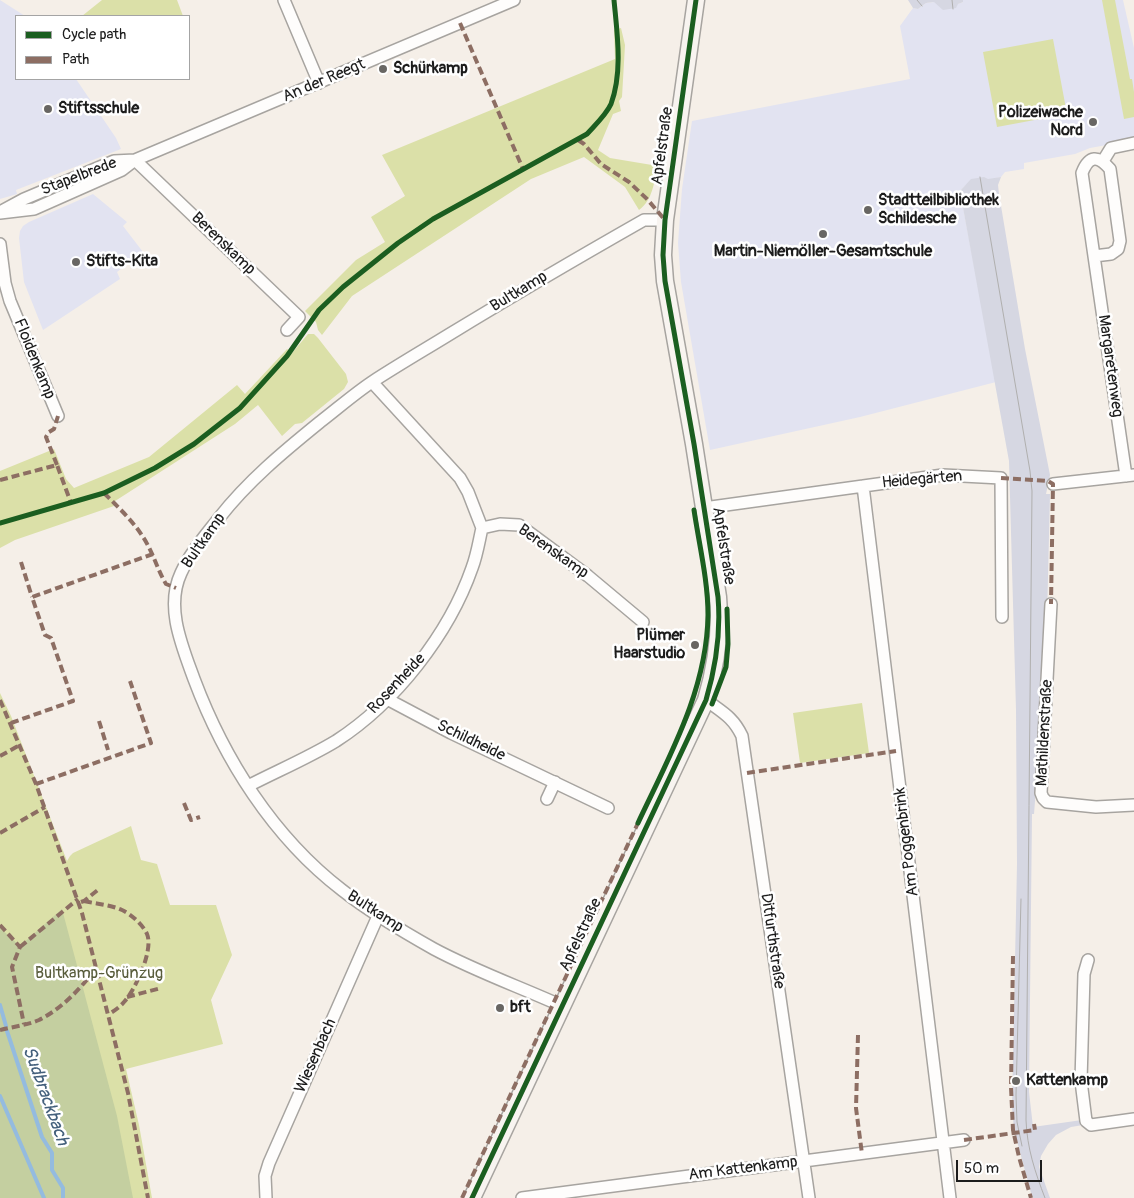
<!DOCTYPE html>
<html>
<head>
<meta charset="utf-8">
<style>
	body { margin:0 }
	#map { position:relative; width:1134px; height:1198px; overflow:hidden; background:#f5efe8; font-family:Pangolin,sans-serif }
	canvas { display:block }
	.legend { position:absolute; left:15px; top:15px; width:175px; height:65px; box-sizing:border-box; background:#fff; border:1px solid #a4a4a4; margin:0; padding:6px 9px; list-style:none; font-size:15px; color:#1c1c1c }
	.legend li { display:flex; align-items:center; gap:10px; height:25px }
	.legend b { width:25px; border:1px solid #a4a4a4 }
	.scale { position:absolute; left:956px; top:1160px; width:86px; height:22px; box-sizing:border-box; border:2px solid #1c1c1c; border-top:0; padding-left:6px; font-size:15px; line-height:18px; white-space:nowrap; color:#1c1c1c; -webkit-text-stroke:4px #fff; paint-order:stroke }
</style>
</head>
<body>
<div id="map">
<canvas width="1134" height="1198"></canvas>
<ul class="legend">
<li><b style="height:6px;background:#1b5e20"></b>Cycle path</li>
<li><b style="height:6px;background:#8d6e63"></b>Path</li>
</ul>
<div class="scale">50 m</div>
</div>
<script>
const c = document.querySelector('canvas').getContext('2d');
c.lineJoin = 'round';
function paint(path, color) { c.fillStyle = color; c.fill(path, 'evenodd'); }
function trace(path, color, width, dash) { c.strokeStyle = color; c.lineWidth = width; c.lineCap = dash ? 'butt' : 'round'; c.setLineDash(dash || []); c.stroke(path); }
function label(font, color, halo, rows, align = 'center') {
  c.font = font + ' Pangolin,sans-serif'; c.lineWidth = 5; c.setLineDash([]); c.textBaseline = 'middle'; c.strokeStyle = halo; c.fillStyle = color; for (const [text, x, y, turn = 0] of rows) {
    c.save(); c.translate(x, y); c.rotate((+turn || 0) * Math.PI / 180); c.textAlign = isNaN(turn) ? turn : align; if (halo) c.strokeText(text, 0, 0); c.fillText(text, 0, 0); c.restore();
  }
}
paint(new Path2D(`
	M0,0l25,16h-9v63h60l40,59 5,11 -105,41 1,4 -17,5z
	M963,0h160l11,48v92l-44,8 -15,6 -51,9v6l-19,3 -4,5 -36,9 -5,5 36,191 -136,35 -150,33 -29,-168 -3,-39 4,-54 10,-68 218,-42 -10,-53 13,-18 5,1 8,-6 8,-1 24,2 5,-2z
	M93,194l34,28 -4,4 20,26 -26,20 3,7 -77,51 -19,-48 -5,-44 1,-7 3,-5 6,-4z`), '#e2e3f1');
paint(new Path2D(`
	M908,0h55v2l-5,2 -2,4 -13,2 -9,-8 -8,1 -8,6 -5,-1z
	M984,177l4,2 13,-2 -3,8 1,9 26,155 25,126 -4,19h4l-4,166 -12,154h-2l-3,278 4,35 49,-7 1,5 -12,2 -15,8 -8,9 -7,12 -2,11 11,31h-17l-2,-5 -17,-63 -2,-24 5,-242 -1,-154 -7,-249 -49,-270 11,-12z`), '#d6d7e2');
paint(new Path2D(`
	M102,0h75l6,16h-101z
	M1102,0h13l15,79h2l2,13v25l-10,2z
	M621,28l4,17 -3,52 -3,4 2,10 -8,3 -15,36 12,8 48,8c-4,15 -5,34 -19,44l-14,-23 -41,-30 -53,22 -179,117 -30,39 -4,-5 -2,-8 -11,-11 51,-51 29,-18 -14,-25 34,-21 -23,-41 233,-96 -1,-29z
	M1053,39l14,75 -70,13 -14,-75z
	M308,334h6l4,4 28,36 2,8 -4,7 -42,34 -7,1 -13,12 -24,-31 -23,19 -123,79 2,3 -99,34 -15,8v-77l54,-22 12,30 8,9 75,-31 88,-72 8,9 42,-45 5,4z
	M0,693l11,23 56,145 3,-5 3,-3 58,-27 10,34 16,4 13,41h46l16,50 -21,45 12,44 -97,25 13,56 13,73h-152z
	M862,703l7,50 -69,10 -7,-50z`), '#dbe0a8');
paint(new Path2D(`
	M62,909l55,207 16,82h-133v-270l20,18z`), '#c4cfa0');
trace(new Path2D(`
	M0,1005l6,21
	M7,1031l35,106 10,16v17l11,18v10
	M0,1096l44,102`), '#94bbdf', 4);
const street = new Path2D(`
	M284,0l35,83
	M135,160l164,157 -12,13
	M1103,161l8,-13 23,-5
	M2,211l22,-12 90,-38 21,-1
	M0,213l34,-4 88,-39 13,-10 379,-160
	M0,244l5,39 5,18 48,115
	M1094,256l-12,-83c7,-18 16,-18 28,-4l10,72 -2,8 -7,5 -17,2 32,220
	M372,382l88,96 8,14 14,36 18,-4 19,1 69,51 55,46
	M1053,484l81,-9
	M863,486l87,712
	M704,508l239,-33 58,3 1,139
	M1051,604l-10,189 2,5 4,4 49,5 38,-2
	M387,699l64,34 157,75
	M706,700c16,12 27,17 36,36l67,462
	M248,786c29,-15 60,-28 88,-45 59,-38 113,-107 136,-173 5,-13 7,-27 10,-40
	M547,799l8,-17
	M1088,960l-4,14 -3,107 5,40 5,4 43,-6
	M562,1006c-42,-19 -87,-35 -128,-57 -32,-18 -63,-36 -92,-59 -69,-53 -118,-131 -148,-211 -12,-33 -29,-72 -13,-106 9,-20 24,-37 38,-55 29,-37 64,-66 101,-96 17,-13 34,-28 52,-40 26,-17 52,-32 78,-48 64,-39 129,-77 194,-114h21
	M266,1198l-1,-22 4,-13 109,-247
	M522,1198l442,-58`);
const secondary = new Path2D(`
	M472,1198l234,-498c10,-34 15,-68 12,-103l-24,-153 -29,-163 -2,-26 2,-35 31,-220`);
trace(street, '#a7a4a0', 14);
trace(secondary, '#a7a4a0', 19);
trace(street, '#fefdfc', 11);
trace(secondary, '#f8f4f0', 16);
trace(new Path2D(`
	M917,0l5,6
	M952,0l1,9
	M980,177l50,294 2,20 -6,629c1,28 9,52 19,78
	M1021,899l-5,196 1,27 5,24`), '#b0afae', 1);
trace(new Path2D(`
	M460,23l63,146
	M578,140l6,4 17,20 28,18 18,17 18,21
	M57,465l-11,-28 3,-5 5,-3 4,-13
	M1001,478l47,3 5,3 -2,120
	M0,480l57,-15 14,38
	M104,493c14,14 29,28 39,44 10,15 14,32 23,47l10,4
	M21,562l11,35
	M0,700l36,84 46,129 46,180 20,105
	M99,721l9,29
	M11,723l62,-22 -22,-63 -6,-3 -13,-38 121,-43
	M0,756l20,-11
	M747,773l149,-22
	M36,784l115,-41 -21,-62
	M184,803l7,17 9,-3
	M0,833l45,-26
	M84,901c13,3 27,4 38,9 9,4 21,15 25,24 7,16 -12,56 -23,68 -4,5 -10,9 -15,12
	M81,902l3,-1 15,-12
	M0,925l20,22 -8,20 12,57
	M20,947l58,-48
	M1013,956l-2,131 2,43 6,27 12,41
	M127,997l34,-9
	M0,1030c13,-3 27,-5 39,-10 24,-12 42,-32 58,-53
	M858,1035l-2,73 6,46
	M964,1140l71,-10 -1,-6
	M462,1198l176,-375`), '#8d6e63', 4, [8, 4]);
trace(new Path2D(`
	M0,523l104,-30 51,-25 39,-24 46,-36 47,-52 32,-46 24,-23 55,-44 35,-24 154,-85c8,-9 19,-19 24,-30 12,-33 6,-71 3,-104
	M712,704l14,-37 2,-23 -1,-35
	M638,823c31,-66 69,-133 70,-208 0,-35 -9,-71 -14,-105
	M472,1198l234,-498c10,-34 15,-68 12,-103l-24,-153 -29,-163 -2,-26 2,-35 31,-220`), '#1b5e20', 5);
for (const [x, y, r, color] of [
	[383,69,5,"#686663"],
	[48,109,5,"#686663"],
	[1093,122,5,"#686663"],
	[868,210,5,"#686663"],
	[823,234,5,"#686663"],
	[76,262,5,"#686663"],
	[695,645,5,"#686663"],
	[500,1008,5,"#686663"],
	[1016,1081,5,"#686663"]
]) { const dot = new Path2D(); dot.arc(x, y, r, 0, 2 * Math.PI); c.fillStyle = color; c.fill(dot); trace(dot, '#fff', 2); }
label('bold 16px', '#1c1c1c', '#fff', [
	["Schürkamp",393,69],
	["Stiftsschule",58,109],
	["Polizeiwache",1083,113,"right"],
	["Nord",1083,131,"right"],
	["Stadtteilbibliothek",878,201],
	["Schildesche",878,219],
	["Martin-Niemöller-Gesamtschule",823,252,"center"],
	["Stifts-Kita",86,262],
	["Plümer",685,636,"right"],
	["Haarstudio",685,654,"right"],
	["bft",510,1008],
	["Kattenkamp",1026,1081]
], 'left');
label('16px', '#1c1c1c', '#fff', [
	["An der Reegt",324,81,-23],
	["Apfelstraße",663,146,-82],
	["Stapelbrede",79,177,-21],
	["Berenskamp",223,244,44],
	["Bultkamp",519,292,-31],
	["Floidenkamp",34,359,68],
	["Margaretenweg",1110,366,82],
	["Heidegärten",922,480,-5],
	["Bultkamp",204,541,-55],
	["Apfelstraße",723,546,81],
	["Berenskamp",553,552,35],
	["Rosenheide",397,684,-47],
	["Mathildenstraße",1045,733,-87],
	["Schildheide",471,741,26],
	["Am Poggenbrink",907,842,-97],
	["Bultkamp",375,912,33],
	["Apfelstraße",581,935,-65],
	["Ditfurthstraße",772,941,82],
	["Wiesenbach",316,1056,-66],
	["Am Kattenkamp",743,1169,-7]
]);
label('16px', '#585c3b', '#fff', [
	["Bultkamp-Grünzug",99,974]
]);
label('italic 18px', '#44607c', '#fff', [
	["Sudbrackbach",45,1096,70]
]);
</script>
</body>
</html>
